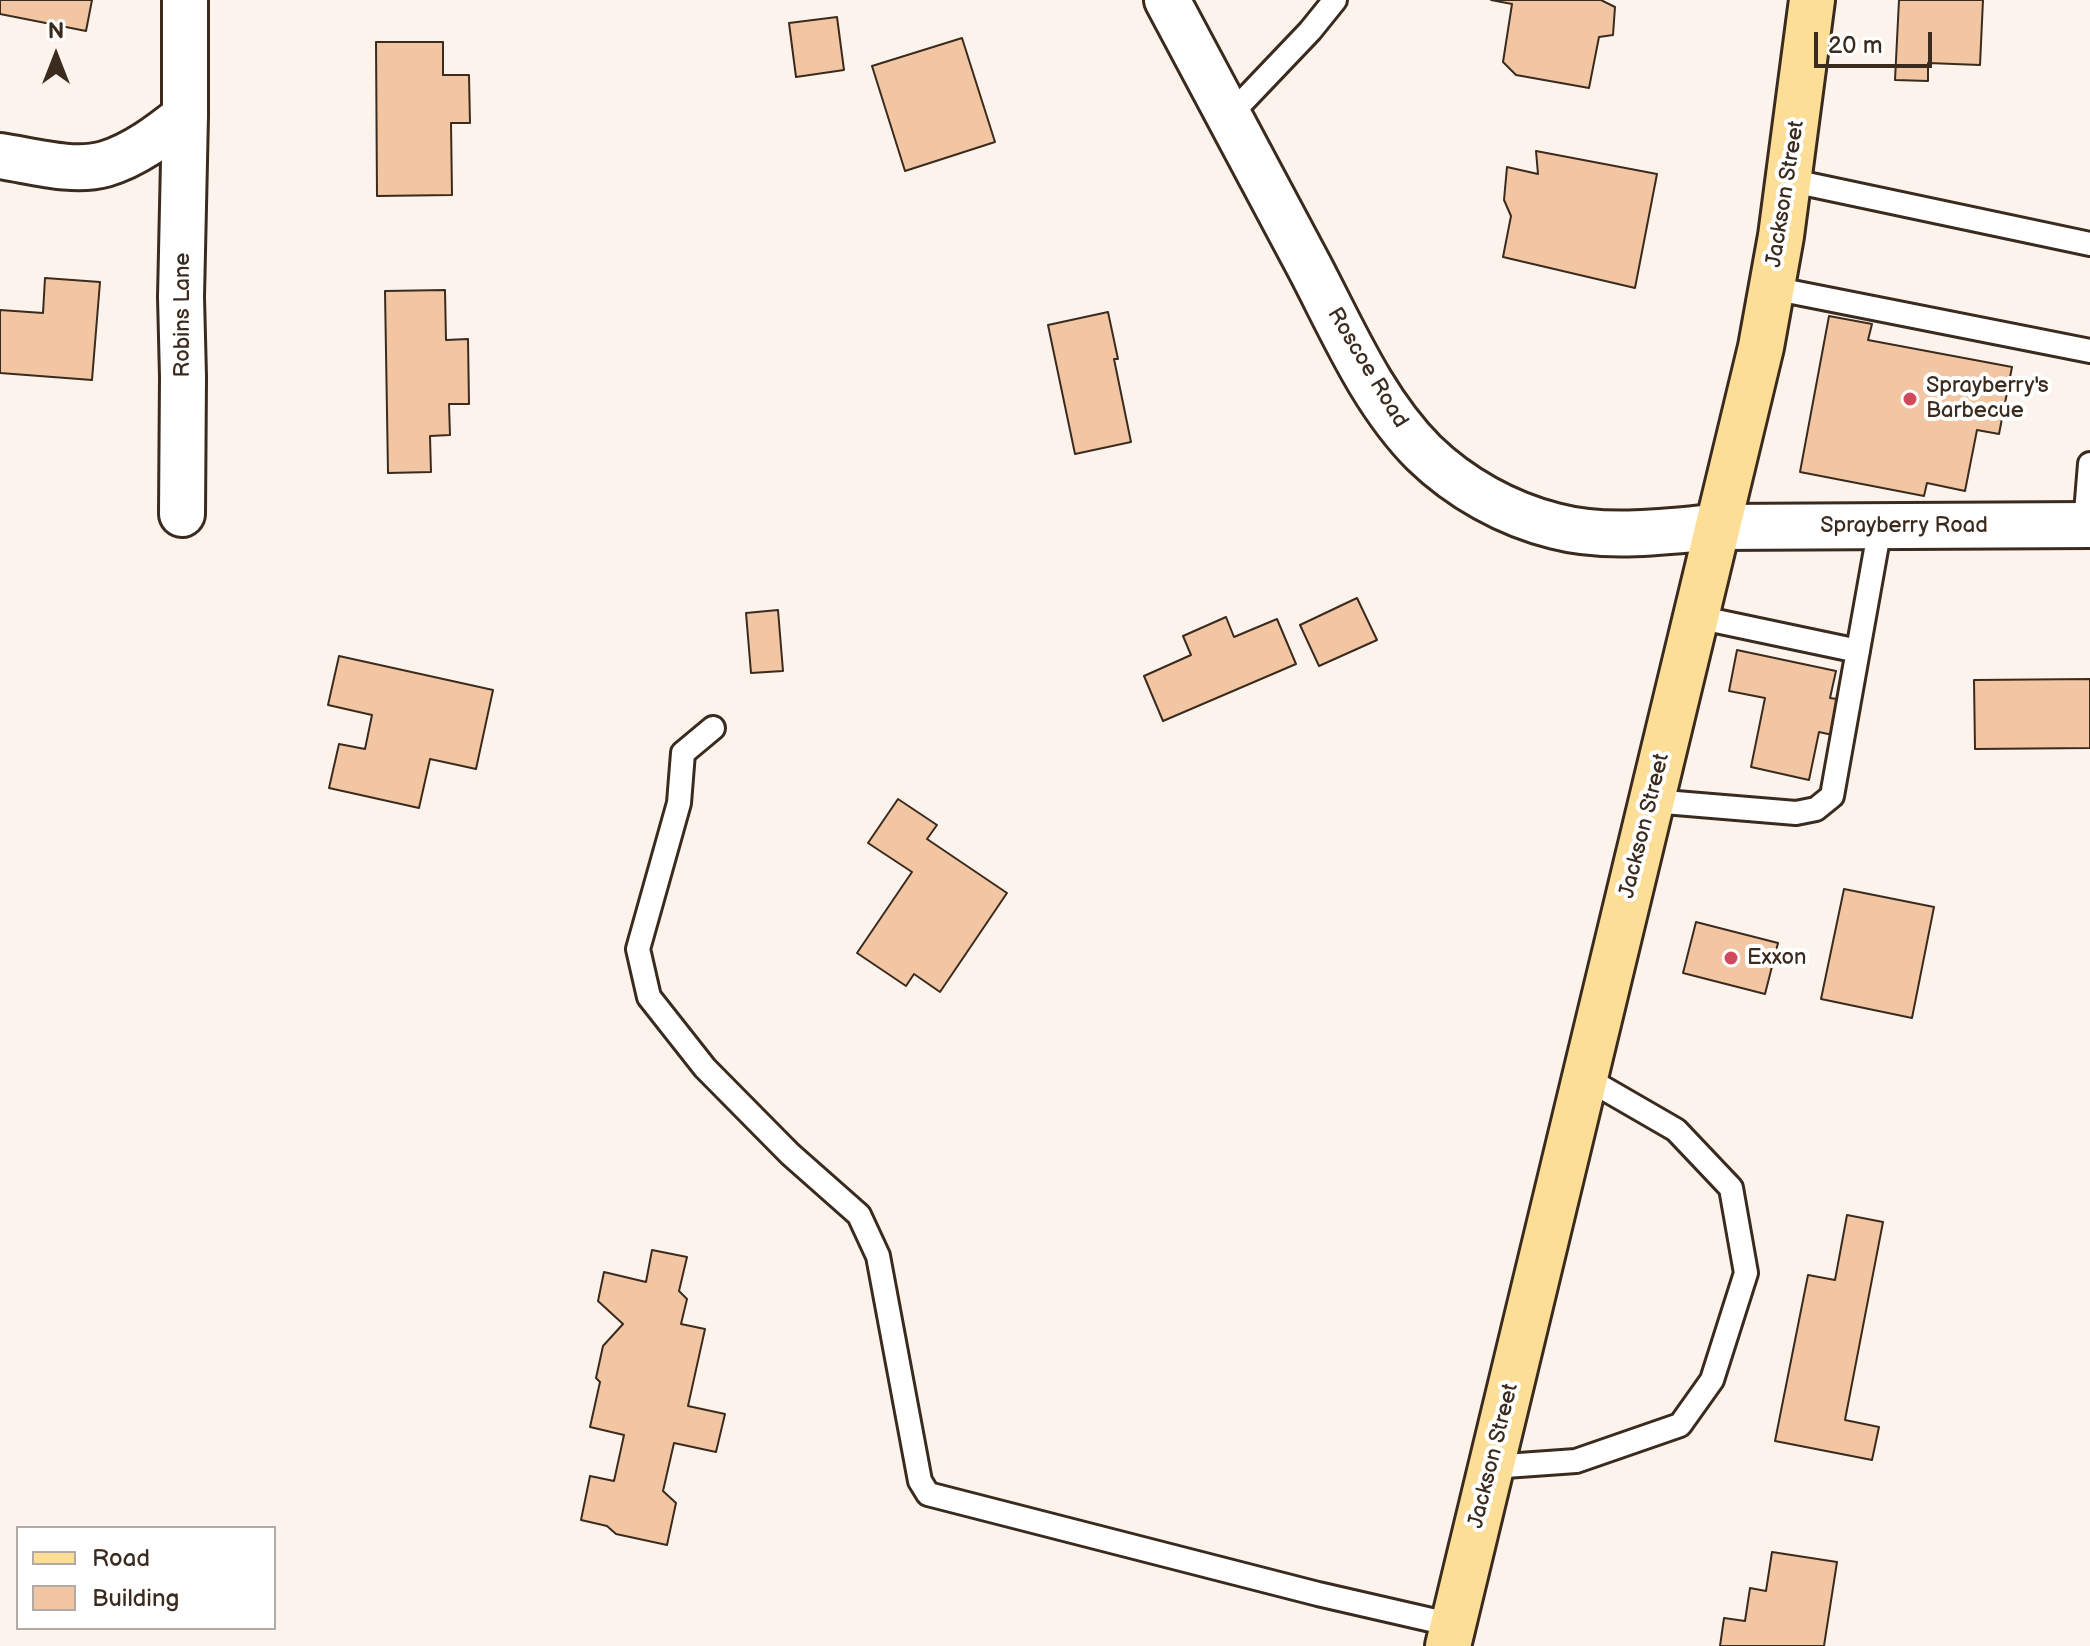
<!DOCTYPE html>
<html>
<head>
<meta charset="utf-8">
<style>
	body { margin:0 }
	#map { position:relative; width:2090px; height:1646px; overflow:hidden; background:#fcf4ec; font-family:"Balsamiq Sans",sans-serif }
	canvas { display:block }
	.legend { position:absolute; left:16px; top:1526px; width:260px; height:104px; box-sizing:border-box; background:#fff; border:2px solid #b1aaa5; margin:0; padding:10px 14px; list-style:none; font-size:24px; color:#3b2a1e }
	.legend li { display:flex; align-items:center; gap:16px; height:40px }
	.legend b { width:40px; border:2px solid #b1aaa5 }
	.north { position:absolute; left:16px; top:16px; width:80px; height:80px; -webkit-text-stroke:6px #fff; paint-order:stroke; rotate:0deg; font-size:22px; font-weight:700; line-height:32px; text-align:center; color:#3b2a1e }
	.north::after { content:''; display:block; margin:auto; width:28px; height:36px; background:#3b2a1e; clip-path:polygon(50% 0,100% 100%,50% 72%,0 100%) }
	.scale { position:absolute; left:1814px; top:32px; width:118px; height:36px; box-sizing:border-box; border:4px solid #3b2a1e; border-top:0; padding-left:10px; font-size:24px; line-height:28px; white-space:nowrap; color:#3b2a1e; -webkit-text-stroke:6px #fff; paint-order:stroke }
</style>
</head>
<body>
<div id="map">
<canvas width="2090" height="1646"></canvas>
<ul class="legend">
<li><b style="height:10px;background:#fcde96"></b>Road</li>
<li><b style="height:22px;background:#f2c6a2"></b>Building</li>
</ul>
<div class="north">N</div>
<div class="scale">20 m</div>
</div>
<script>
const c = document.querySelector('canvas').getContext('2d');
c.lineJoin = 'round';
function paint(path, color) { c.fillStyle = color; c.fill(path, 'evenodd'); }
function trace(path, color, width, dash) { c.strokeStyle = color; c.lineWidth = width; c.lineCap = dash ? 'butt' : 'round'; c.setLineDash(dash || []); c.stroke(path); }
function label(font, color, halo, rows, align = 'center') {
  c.font = font + ' "Balsamiq Sans",sans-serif'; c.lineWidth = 8; c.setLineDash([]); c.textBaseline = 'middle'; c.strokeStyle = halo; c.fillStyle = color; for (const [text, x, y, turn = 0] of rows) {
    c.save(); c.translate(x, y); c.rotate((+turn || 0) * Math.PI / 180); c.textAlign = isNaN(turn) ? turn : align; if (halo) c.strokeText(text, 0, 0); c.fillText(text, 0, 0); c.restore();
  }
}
const building = new Path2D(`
	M0,0h92l-6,31 -86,-17z
	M1491,0h110l14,7 -2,28 -14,2 -10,51 -73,-13 -13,-13 9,-58z
	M1899,0h84l-3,65 -52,-2v18l-33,-1z
	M837,17l7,53 -48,7 -7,-54z
	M962,38l33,104 -90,29 -33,-105z
	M376,42h67v33h26l1,48h-19l1,72 -75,1z
	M1536,151l121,23 -22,114 -132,-31 8,-41 -7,-16 3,-33 31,7z
	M45,278l55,4 -8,98 -92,-7v-63l43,3z
	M445,290l1,50 22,-1 1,65h-20l1,31 -20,1 1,36 -43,1 -3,-182z
	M1108,312l10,47h-4l17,83 -56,12 -27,-129z
	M1829,316l43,8 -4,16 144,27 -13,67 -22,-4 -12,61 -38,-8 -3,13 -124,-24z
	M1357,598l20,42 -58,26 -19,-41z
	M778,610l5,61 -32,2 -5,-60z
	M1226,617l8,20 43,-18 19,45 -133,57 -19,-45 47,-21 -8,-19z
	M1737,650l99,21 -6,27 14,2 -7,36 -18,-4 -10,48 -58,-13 14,-69 -36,-7z
	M339,656l154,34 -17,79 -46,-10 -11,49 -90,-20 10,-44 26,5 7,-34 -44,-10z
	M2090,679v69l-115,1 -1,-69z
	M898,799l39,26 -10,14 80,54 -67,99 -26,-18 -8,12 -49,-33 55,-81 -44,-29z
	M1844,889l90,18 -22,111 -91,-19z
	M1696,922l82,21 -13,51 -82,-21z
	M1847,1215l36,7 -38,198 34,7 -7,33 -97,-19 33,-166 27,5z
	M652,1250l35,7 -8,34 8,8 -6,25 24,5 -17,77 37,8 -9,38 -42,-9 -11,48 13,12 -9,42 -51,-11 -9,-8 -26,-6 9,-44 24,5 10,-46 -34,-8 10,-45 -4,-4 7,-32 20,-22 -25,-23 6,-29 42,10z
	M1772,1552l65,10 -13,84h-104l4,-28 21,3 5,-33 16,3z`);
paint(building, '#f2c6a2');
trace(building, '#3b2a1e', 2);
const service = new Path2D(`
	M1229,116l81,-85 25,-31
	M1788,180l302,64
	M1772,288l318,63
	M2085,525l5,-61
	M1697,617l161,34
	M713,728l-30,25 -4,50 -41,146 11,48 56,71 85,86 69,61 19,41 42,225 8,13 390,100 135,31
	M1652,801l144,12 20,-4 16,-13 48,-269
	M1491,1467l85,-6 104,-36 32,-45 34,-107 -15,-85 -55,-58 -90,-52`);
const minor = new Path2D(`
	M0,156c33,5 73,17 105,8 30,-9 56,-29 80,-48v-116
	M182,514l1,-137 -2,-80 4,-181`);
const tertiary = new Path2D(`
	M1718,527l372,-2`);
const secondary = new Path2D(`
	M1167,0c48,89 95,179 143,268 33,63 63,134 114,185 36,35 83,61 131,73 53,14 110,5 163,1`);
const primary = new Path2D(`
	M1448,1646l313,-1299 20,-111 31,-236`);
trace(service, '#3b2a1e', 28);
trace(minor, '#3b2a1e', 50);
trace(tertiary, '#3b2a1e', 50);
trace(secondary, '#3b2a1e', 50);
trace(primary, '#3b2a1e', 50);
trace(service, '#fff', 22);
trace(minor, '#fff', 44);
trace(tertiary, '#fff', 44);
trace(secondary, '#fff', 44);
trace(primary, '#fcde96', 44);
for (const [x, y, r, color] of [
	[1910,399,8,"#d1495b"],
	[1731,958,8,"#d1495b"]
]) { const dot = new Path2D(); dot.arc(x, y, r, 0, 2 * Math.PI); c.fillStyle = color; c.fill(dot); trace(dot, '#fff', 3); }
label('22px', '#3b2a1e', '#fff', [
	["Jackson Street",1786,194,-81],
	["Robins Lane",183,315,-90],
	["Roscoe Road",1367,368,59],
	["Sprayberry Road",1904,526],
	["Jackson Street",1645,826,-76],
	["Jackson Street",1494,1456,-76]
]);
label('22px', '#3b2a1e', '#fff', [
	["Sprayberry's",1926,386],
	["Barbecue",1926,411],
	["Exxon",1747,958]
], 'left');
</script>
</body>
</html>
